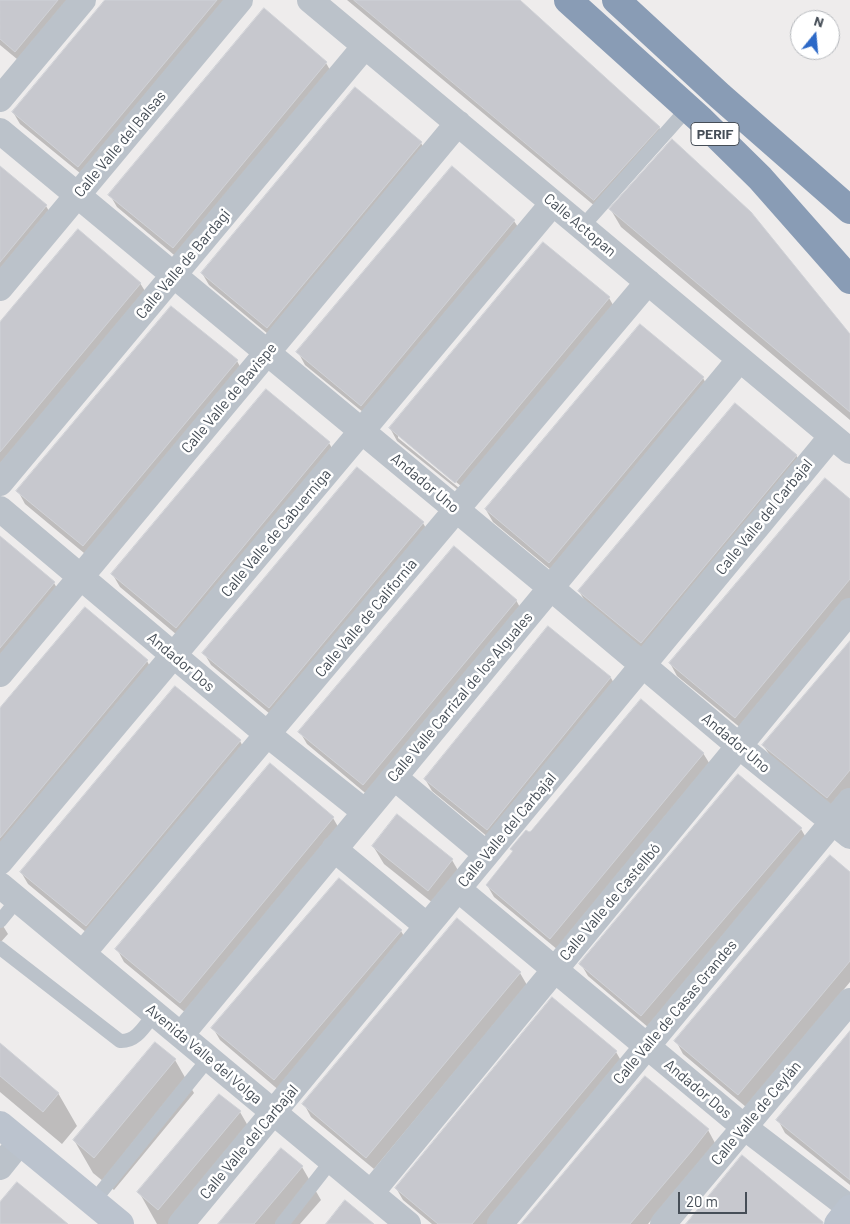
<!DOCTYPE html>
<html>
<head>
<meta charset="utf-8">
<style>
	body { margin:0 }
	#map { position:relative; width:850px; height:1224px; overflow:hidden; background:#eeecec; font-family:Barlow,sans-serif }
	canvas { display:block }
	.north { position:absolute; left:790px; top:10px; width:50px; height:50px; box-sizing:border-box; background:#fff; border:1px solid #b5b8bc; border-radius:50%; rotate:17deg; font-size:14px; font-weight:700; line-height:20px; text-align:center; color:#464e57 }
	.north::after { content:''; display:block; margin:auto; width:18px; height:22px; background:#2d69c7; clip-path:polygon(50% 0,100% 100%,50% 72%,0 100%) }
	.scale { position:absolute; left:678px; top:1192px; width:69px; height:22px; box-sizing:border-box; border:2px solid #464e57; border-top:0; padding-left:6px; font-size:15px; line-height:18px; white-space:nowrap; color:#464e57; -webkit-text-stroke:4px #fff; paint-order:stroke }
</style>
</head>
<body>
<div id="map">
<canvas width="850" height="1224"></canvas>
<div class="north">N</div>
<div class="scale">20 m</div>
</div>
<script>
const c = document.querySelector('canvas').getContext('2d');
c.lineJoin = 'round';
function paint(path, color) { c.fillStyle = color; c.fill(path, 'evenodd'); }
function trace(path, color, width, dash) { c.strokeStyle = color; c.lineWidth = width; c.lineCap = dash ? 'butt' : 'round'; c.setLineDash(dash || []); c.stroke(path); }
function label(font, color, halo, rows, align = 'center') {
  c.font = font + ' Barlow,sans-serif'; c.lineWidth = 5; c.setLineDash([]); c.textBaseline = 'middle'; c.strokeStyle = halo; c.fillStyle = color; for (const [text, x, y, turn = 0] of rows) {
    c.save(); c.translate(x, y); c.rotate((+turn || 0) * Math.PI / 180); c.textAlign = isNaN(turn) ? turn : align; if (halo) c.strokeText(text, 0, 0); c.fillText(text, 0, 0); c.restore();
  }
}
paint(new Path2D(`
	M0,0h76l-53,64 -23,-19z
	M107,0h127l-148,178 -66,-54 -7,-12z
	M347,0h171l141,127 7,14 -64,71z
	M326,63l7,12 -153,185 -63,-53 -7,-12z
	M421,143l7,12 -154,184 -65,-54 -7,-12z
	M0,167l46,39 7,12 -53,64z
	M611,210l239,127v83l-229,-193z
	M514,221l8,12 -153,184 -64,-52 -7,-13z
	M140,283l8,13 -148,178v-150z
	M609,298l7,12 -153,184 -66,-53 -7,-13zM398,435l63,51 -2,2 -61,-50z
	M237,361l7,13 -154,184 -65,-54 -7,-13z
	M703,378l7,13 -153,184 -64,-53 -7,-12z
	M329,443l7,12 -153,185 -63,-53 -7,-12z
	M796,455l7,13 -154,187 -63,-52 -7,-12z
	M850,500v99l-108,130 -65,-53 -7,-13z
	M423,523l7,12 -154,184 -65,-54 -7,-12z
	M0,538l54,45 7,12 -61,73z
	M516,600l7,13 -153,184 -63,-53 -7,-12z
	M85,608l62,53 7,13 -154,183v-147z
	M548,628l63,50 7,12 -124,152 -62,-51 -7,-12z
	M850,643v148l-16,18 -63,-52 -8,-12z
	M175,687l65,54 7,13 -154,184 -65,-54 -7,-12z
	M703,753l8,13 -153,184 -64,-53 -7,-12 27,-32 -2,-4 17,-15z
	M398,816l54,44 11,19 -24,29 -55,-44 -11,-18z
	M333,818l7,12 -153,184 -63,-52 -7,-13z
	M801,829l7,12 -159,187 -61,-52 -7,-12z
	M850,874v108l-104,125 -63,-53 -7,-13z
	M0,921l8,13 -8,9z
	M401,931l7,12 -127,149 -61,-52 -7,-12z
	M520,973l7,12 -153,184 -63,-52 -7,-13z
	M850,1032v153l-65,-52 -7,-13z
	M155,1043l20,17 19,33 -80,97 -21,-17 -19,-33z
	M0,1045l58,48 19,33 -15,18 -62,-52z
	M616,1052l7,12 -134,160h-57l-29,-24 -7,-12z
	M240,1112l19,33 -66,79h-36l-18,-32z
	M708,1130l7,13 -67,81h-125z
	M302,1167l19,33 -21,24h-80z`), '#0003');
const building = new Path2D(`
	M0,0h58l-43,52 -15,-13z
	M105,0h112l-139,167 -66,-55z
	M354,0h166l140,127 -66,73z
	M264,8l63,54 -154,186 -65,-53z
	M355,87l67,55 -155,186 -66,-55z
	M672,139l79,73 99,122v78l-241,-203z
	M0,166l47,39 -47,57z
	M452,166l63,54 -154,186 -65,-54z
	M78,229l63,54 -141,169v-130z
	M543,242l67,55 -155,186 -66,-55z
	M171,306l67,54 -155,186 -67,-55z
	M640,324l64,53 -155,186 -64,-54z
	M266,389l64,53 -154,186 -65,-54z
	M735,403l62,52 -156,188 -63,-52z
	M357,467l67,55 -155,186 -67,-55z
	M825,478l25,21v80l-115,139 -66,-55z
	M0,536l55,46 -55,66z
	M454,546l63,54 -154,185 -65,-53z
	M85,607l63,53 -148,178v-130z
	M548,626l63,51 -124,153 -63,-51z
	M850,641v129l-23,28 -65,-53z
	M175,686l66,54 -155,186 -66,-54z
	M641,699l63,54 -154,186 -64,-54 27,-34 -3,-2 16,-19 3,2 2,-1z
	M270,763l64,54 -154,186 -65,-54z
	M738,774l64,54 -161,188 -62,-52z
	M397,814l56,45 -25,32 -56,-45z
	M830,855l20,17v89l-112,134 -64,-54z
	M339,878l63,52 -128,150 -63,-52z
	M457,918l64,54 -155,186 -64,-54z
	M552,997l65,54 -145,173h-34l-43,-36z
	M850,1031v149l-74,-60z
	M155,1042l21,17 -82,99 -21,-18z
	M0,1043l59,50 -16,19 -43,-36z
	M645,1076l64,53 -18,23 -61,72h-109z
	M219,1094l22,17 -83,99 -21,-18z
	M281,1148l22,18 -49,58h-36z
	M742,1155l81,67v2h-137z
	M17,1182l51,42h-68v-22z
	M345,1200l29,24h-48z`);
paint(building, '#c7c8ce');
trace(building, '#d0d2d7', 1);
trace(new Path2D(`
	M582,227l106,-119
	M0,921l18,-22
	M0,948l120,93c17,1 25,-16 35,-28
	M93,1202l116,-144
	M282,1224l50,-64`), '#bbc2ca', 14);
trace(new Path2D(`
	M310,0l540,451
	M0,99l83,-99
	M0,131l551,457 188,158 111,90
	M0,288l240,-288
	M0,483l365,-437
	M0,509l267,225 98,78
	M0,674l458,-551
	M394,777l92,77
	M334,849l93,77
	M0,862l553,-659
	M0,885l408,339
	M458,889l286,238 106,81
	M83,953l565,-671
	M181,1035l559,-676
	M0,1167l20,-25
	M371,1193l479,-582
	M181,1224l651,-788
	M500,1224l350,-423
	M663,1224l187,-223`), '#bbc2ca', 26);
trace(new Path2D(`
	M0,1125l120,99
	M838,1224l12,-15`), '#bbc3ce', 28);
trace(new Path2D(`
	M568,0l133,120 59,58 90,102
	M616,0l104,96 130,114`), '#899cb5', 28);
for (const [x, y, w] of [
	[715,134,48]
]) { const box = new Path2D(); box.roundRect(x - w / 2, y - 11.5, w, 23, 4); c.fillStyle = '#fff'; c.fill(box); trace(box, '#464e57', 1); }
label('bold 14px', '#464e57', null, [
	["PERIF",715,134]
]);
label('15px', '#464e57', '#fff', [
	["Calle Valle del Balsas",120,144,-50],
	["Calle Actopan",580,225,40],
	["Calle Valle de Bardagi",183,264,-50],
	["Calle Valle de Bavispe",229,398,-50],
	["Andador Uno",425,483,40],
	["Calle Valle del Carbajal",764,517,-51],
	["Calle Valle de Cabuerniga",276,533,-50],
	["Calle Valle de California",366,618,-50],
	["Andador Dos",181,662,40],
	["Calle Valle Carrizal de los Alguales",460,697,-50],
	["Andador Uno",736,743,40],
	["Calle Valle del Carbajal",507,830,-50],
	["Calle Valle de Castellbó",610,902,-50],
	["Calle Valle de Casas Grandes",675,1012,-50],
	["Avenida Valle del Volga",204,1054,40],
	["Andador Dos",698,1089,40],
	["Calle Valle de Ceylán",756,1113,-50],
	["Calle Valle del Carbajal",249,1142,-50]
]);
</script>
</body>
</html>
